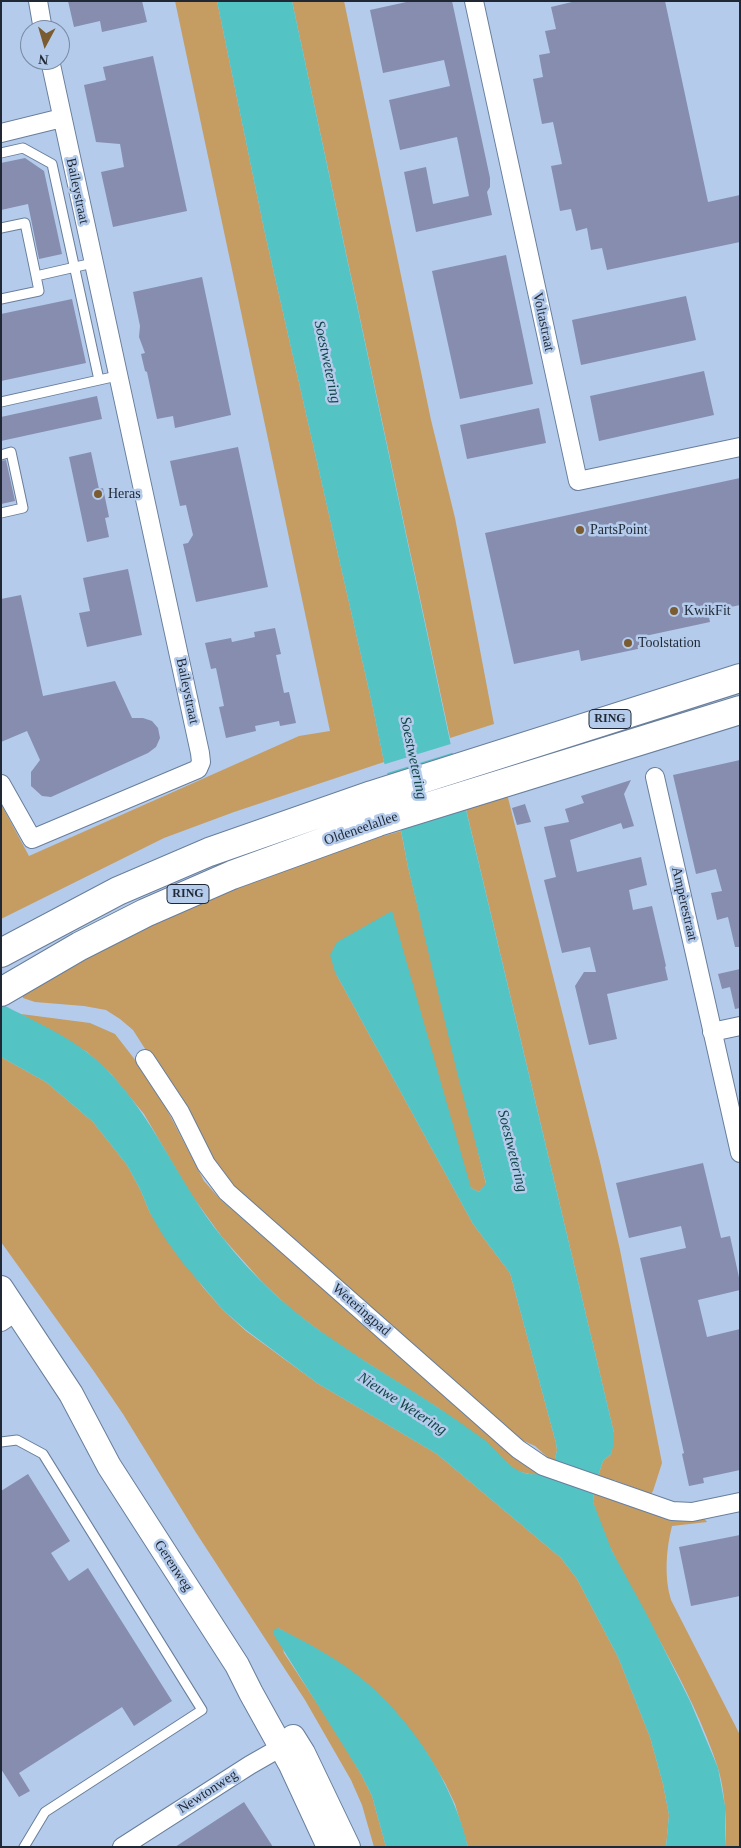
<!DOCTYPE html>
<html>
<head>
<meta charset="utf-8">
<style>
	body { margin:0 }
	#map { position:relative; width:741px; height:1848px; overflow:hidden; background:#b4cbeb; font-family:"Times New Roman",serif }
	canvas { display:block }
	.frame { position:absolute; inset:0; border:2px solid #1f2834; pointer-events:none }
	.north { position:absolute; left:20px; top:20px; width:50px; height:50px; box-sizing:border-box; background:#b4cbeb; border:1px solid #788aa2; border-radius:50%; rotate:186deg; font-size:14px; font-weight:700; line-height:20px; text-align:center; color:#1f2834 }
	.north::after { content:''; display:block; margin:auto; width:18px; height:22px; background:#7a5c30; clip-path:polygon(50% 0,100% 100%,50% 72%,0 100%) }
</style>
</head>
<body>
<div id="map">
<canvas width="741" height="1848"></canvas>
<div class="frame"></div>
<div class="north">N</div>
</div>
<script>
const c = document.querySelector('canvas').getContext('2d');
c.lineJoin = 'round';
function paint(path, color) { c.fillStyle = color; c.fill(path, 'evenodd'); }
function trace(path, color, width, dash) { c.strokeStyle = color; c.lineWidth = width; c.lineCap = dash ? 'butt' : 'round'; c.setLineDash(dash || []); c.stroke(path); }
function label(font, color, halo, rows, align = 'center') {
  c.font = font + ' "Times New Roman",serif'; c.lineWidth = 5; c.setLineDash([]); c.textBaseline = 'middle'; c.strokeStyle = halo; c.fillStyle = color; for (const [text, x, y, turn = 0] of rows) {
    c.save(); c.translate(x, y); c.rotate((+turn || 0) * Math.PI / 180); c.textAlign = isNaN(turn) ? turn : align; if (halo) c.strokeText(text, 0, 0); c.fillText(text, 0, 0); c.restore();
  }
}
paint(new Path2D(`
	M175,1h42l47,228 109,479 11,54 -150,50 -70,26 -163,81v-115l28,52 270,-120 31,-5z
	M292,1h52l87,419 24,98 39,206 -44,14z
	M506,790l94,372 20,88 42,213 -9,28 -2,3 -37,-14 -7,3 -10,-4 6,-18 8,-7 3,-21 -148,-624z
	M401,831l7,36 78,317 -7,8 -8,-4 -136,-216 138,252 37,49 46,170 1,7 -3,13 -19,-17 -22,-10 -283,-249 -72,-118 -25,-39 -13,-11 -14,-9 -22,-4 -49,-4 -12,-4 -1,-5 151,-84 198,-75 13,2z
	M21,1014l69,9 25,11 28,36 21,34 40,77 16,18 276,240 56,33 -14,4 -21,-5 -77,-62 -107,-68 -41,-31 -29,-27 -41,-46 -32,-44 -46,-79 -33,-40 -24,-22z
	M1,1057l45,25 47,40 34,43 13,24 10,24 52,73 21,24 23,21 71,52 120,71 124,104 16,21 41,78 32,80 13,47 6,31 -3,32h-198l-13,-43 -10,-21 -18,-30 -100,-98 -49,-27 6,25 48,73 29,48 11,22 14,51h-12l-12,-42 -11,-25 -46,-80 -110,-169 -72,-117 -30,-44 -92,-128z
	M594,1488l109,29 4,5 -35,4c-6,23 -8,52 -1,74l69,135v112h-15c2,-26 0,-55 -7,-79 -27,-84 -79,-157 -115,-236l-10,-30z`), '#c59c61');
paint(new Path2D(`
	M217,1h75l161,754 161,678v10l-3,11 -8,7 -9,27 -1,14 19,49 34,62 44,88 28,67 7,38v41h-59l3,-32 -6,-31 -13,-47 -32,-80 -41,-78 -16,-21 -124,-104 -120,-71 -71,-53 -23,-20 -41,-48 -18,-25 -14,-24 -10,-24 -13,-24 -34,-43 -47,-40 -45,-25v-53c35,18 75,35 103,63 50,49 74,116 118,170 31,40 70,76 113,104 40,28 83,52 123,80 9,7 19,13 28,20 23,22 30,40 66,31l5,-22 -1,-7 -46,-170 -37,-49 -138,-252 -5,-17 7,-13 55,-31 79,277 8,4 7,-9 -29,-111 -49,-205 -11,-58 -13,-47 -11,-54 -109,-479z
	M278,1628c31,16 63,32 89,55 48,42 86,101 101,164h-82l-14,-51 -11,-22 -87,-139 -1,-5z`), '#53c3c4');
paint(new Path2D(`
	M454,743l1,9 -71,22 -2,-9z`), '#b4cbeb');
paint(new Path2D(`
	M68,1h74l5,21 -45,10 -2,-11 -26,6z
	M411,1h41l38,177v9l-3,5 5,23 -76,17 -12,-60 22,-5 7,37 36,-8 -12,-59 -57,13 -11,-50 61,-14 -6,-26 -61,13 -13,-63z
	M576,1h89l43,201 32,-7v47l-133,28 -5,-22 -11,2 -4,-22 -11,3 -5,-22 -11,2 -9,-45 11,-2 -9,-42 -11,2 -9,-45 10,-2 -4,-22 11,-2 -5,-22 11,-2 -5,-22z
	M153,56l34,155 -74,16 -12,-55 23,-5 -4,-23 -24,-2 -12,-57 22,-5 -3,-13z
	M25,158l19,13 18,83 -23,5 -11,-55 -27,6v-47z
	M506,255l27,129 -73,15 -28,-128z
	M202,277l29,138 -56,13 -2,-12 -16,3 -10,-47 -2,-1 -4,-17 4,-1 -6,-16 1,-11 -7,-34z
	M686,296l10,44 -115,25 -9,-45z
	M72,299l14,64 -85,18v-67z
	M704,371l10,44 -115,26 -9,-45z
	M97,396l5,23 -101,22v-24z
	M539,408l7,35 -79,16 -7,-34z
	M238,447l30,140 -72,15 -13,-58 5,-1 5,-8 -7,-30 -6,1 -10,-45z
	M91,452l8,37 4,-1 6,29 -4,1 4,19 -22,5 -18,-85z
	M6,460l9,41 -14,3v-43z
	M740,478v127l-32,7 2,10 -65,14 2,11 -66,14 -2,-11 -65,14 -29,-131z
	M128,569l14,66 -55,12 -8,-34 11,-2 -7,-33z
	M21,595l22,101 72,-15 17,37h11l9,3 6,7 2,10 -4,9 -8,6 -97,44 -9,-1 -11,-10v-14l9,-12 -13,-29 -26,11v-143z
	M275,628l6,26 -5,1 8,38 5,-1 7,31 -16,3 -1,-5 -24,5 1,5 -30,7 -7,-31 5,-1 -8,-38 -5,1 -6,-26 26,-5 1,4 23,-5 -1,-5z
	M740,760v187h-5l-7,-30 -11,3 -6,-27 11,-2 -6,-22 -20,5 -23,-99z
	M631,780l-7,14 10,32 -11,3 -2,-6 -51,17 7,32 64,-15 6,28 -18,5 4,20 19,-4 14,60 -1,1 3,13 -61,14 10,45 -28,6 -14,-59 9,-14h12l-6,-25 -28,6 -18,-73 12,-3 -12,-50 25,-5 -4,-13 19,-6 -3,-7z
	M525,804l6,18 -14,3 -5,-17z
	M740,969v39l-5,1 -5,-22 -8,2 -4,-15z
	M703,1163l18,75 9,-2 10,46v8l-42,10 9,37 33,-8v141l-37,8 1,5 -15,3 -7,-32 2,-1 -44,-195 46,-10 -5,-22 -52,12 -13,-55z
	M28,1474l42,67 -19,12 18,28 19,-13 84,133 -38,25 -12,-19 -103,66 11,18 -11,6 -18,-28v-278z
	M740,1535v61l-49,10 -12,-59z
	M244,1802l29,45h-98z`), '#868daf');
const service = new Path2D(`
	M1,153l22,-5 29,16 47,216
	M1,228l24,-5 11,53
	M1,299l38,-8 -3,-15 57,-13
	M1,402l116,-26
	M1,455l10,-3 12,56 -22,5
	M1,1442l16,-2 26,14 159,256 -157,102 -21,35`);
const minor = new Path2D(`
	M38,1l5,29
	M474,1l104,480 162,-34
	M1,133l61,-15
	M655,777l85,376
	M1,784l31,55 166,-70 3,-7 -1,-9 -150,-693
	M712,1032l28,-6
	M145,1059l35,53 26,52 21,28 291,257 25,17 129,45 20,1 48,-10
	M1,1322l16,-11
	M122,1847l128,-82 42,-24`);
const secondary = new Path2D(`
	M1,1288l70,106 38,72 128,199 14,28 40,72 38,82
	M293,1737l10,16 45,94`);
const primary = new Path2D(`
	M1,953l117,-62 91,-39 163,-57 368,-117
	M1,992l79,-46 65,-33 87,-38 146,-53 362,-112`);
trace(service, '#687e9b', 11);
trace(minor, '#687e9b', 20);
trace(secondary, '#687e9b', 26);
trace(primary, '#687e9b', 30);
trace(service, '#fff', 9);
trace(minor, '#fff', 18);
trace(secondary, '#fff', 24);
trace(primary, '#fff', 28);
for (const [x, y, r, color] of [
	[98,494,5,"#7a5c30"],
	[580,530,5,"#7a5c30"],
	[674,611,5,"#7a5c30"],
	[628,643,5,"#7a5c30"]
]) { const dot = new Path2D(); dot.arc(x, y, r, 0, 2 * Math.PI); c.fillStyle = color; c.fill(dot); trace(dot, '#b4cbeb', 2); }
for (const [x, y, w] of [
	[610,719,42],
	[188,894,42]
]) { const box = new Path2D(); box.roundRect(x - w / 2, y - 9.5, w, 19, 4); c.fillStyle = '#b4cbeb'; c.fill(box); trace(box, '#1f2834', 1); }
label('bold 12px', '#1f2834', null, [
	["RING",610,719],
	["RING",188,894]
]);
label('14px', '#1f2834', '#b4cbeb', [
	["Baileystraat",77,191,78],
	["Voltastraat",543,322,78],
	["Baileystraat",187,691,78],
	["Oldeneelallee",361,829,-19],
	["Ampèrestraat",684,904,77],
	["Weteringpad",361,1310,41],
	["Gerenweg",173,1566,57],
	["Newtonweg",208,1792,-33]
]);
label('14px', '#1f2834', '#b4cbeb', [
	["Heras",108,494],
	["PartsPoint",590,530],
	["KwikFit",684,611],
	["Toolstation",638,643]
], 'left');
label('italic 15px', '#124545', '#b4cbeb', [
	["Soestwetering",327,362,78],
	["Soestwetering",413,758,78],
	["Soestwetering",512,1151,76],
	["Nieuwe Wetering",402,1404,33]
]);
</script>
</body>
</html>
